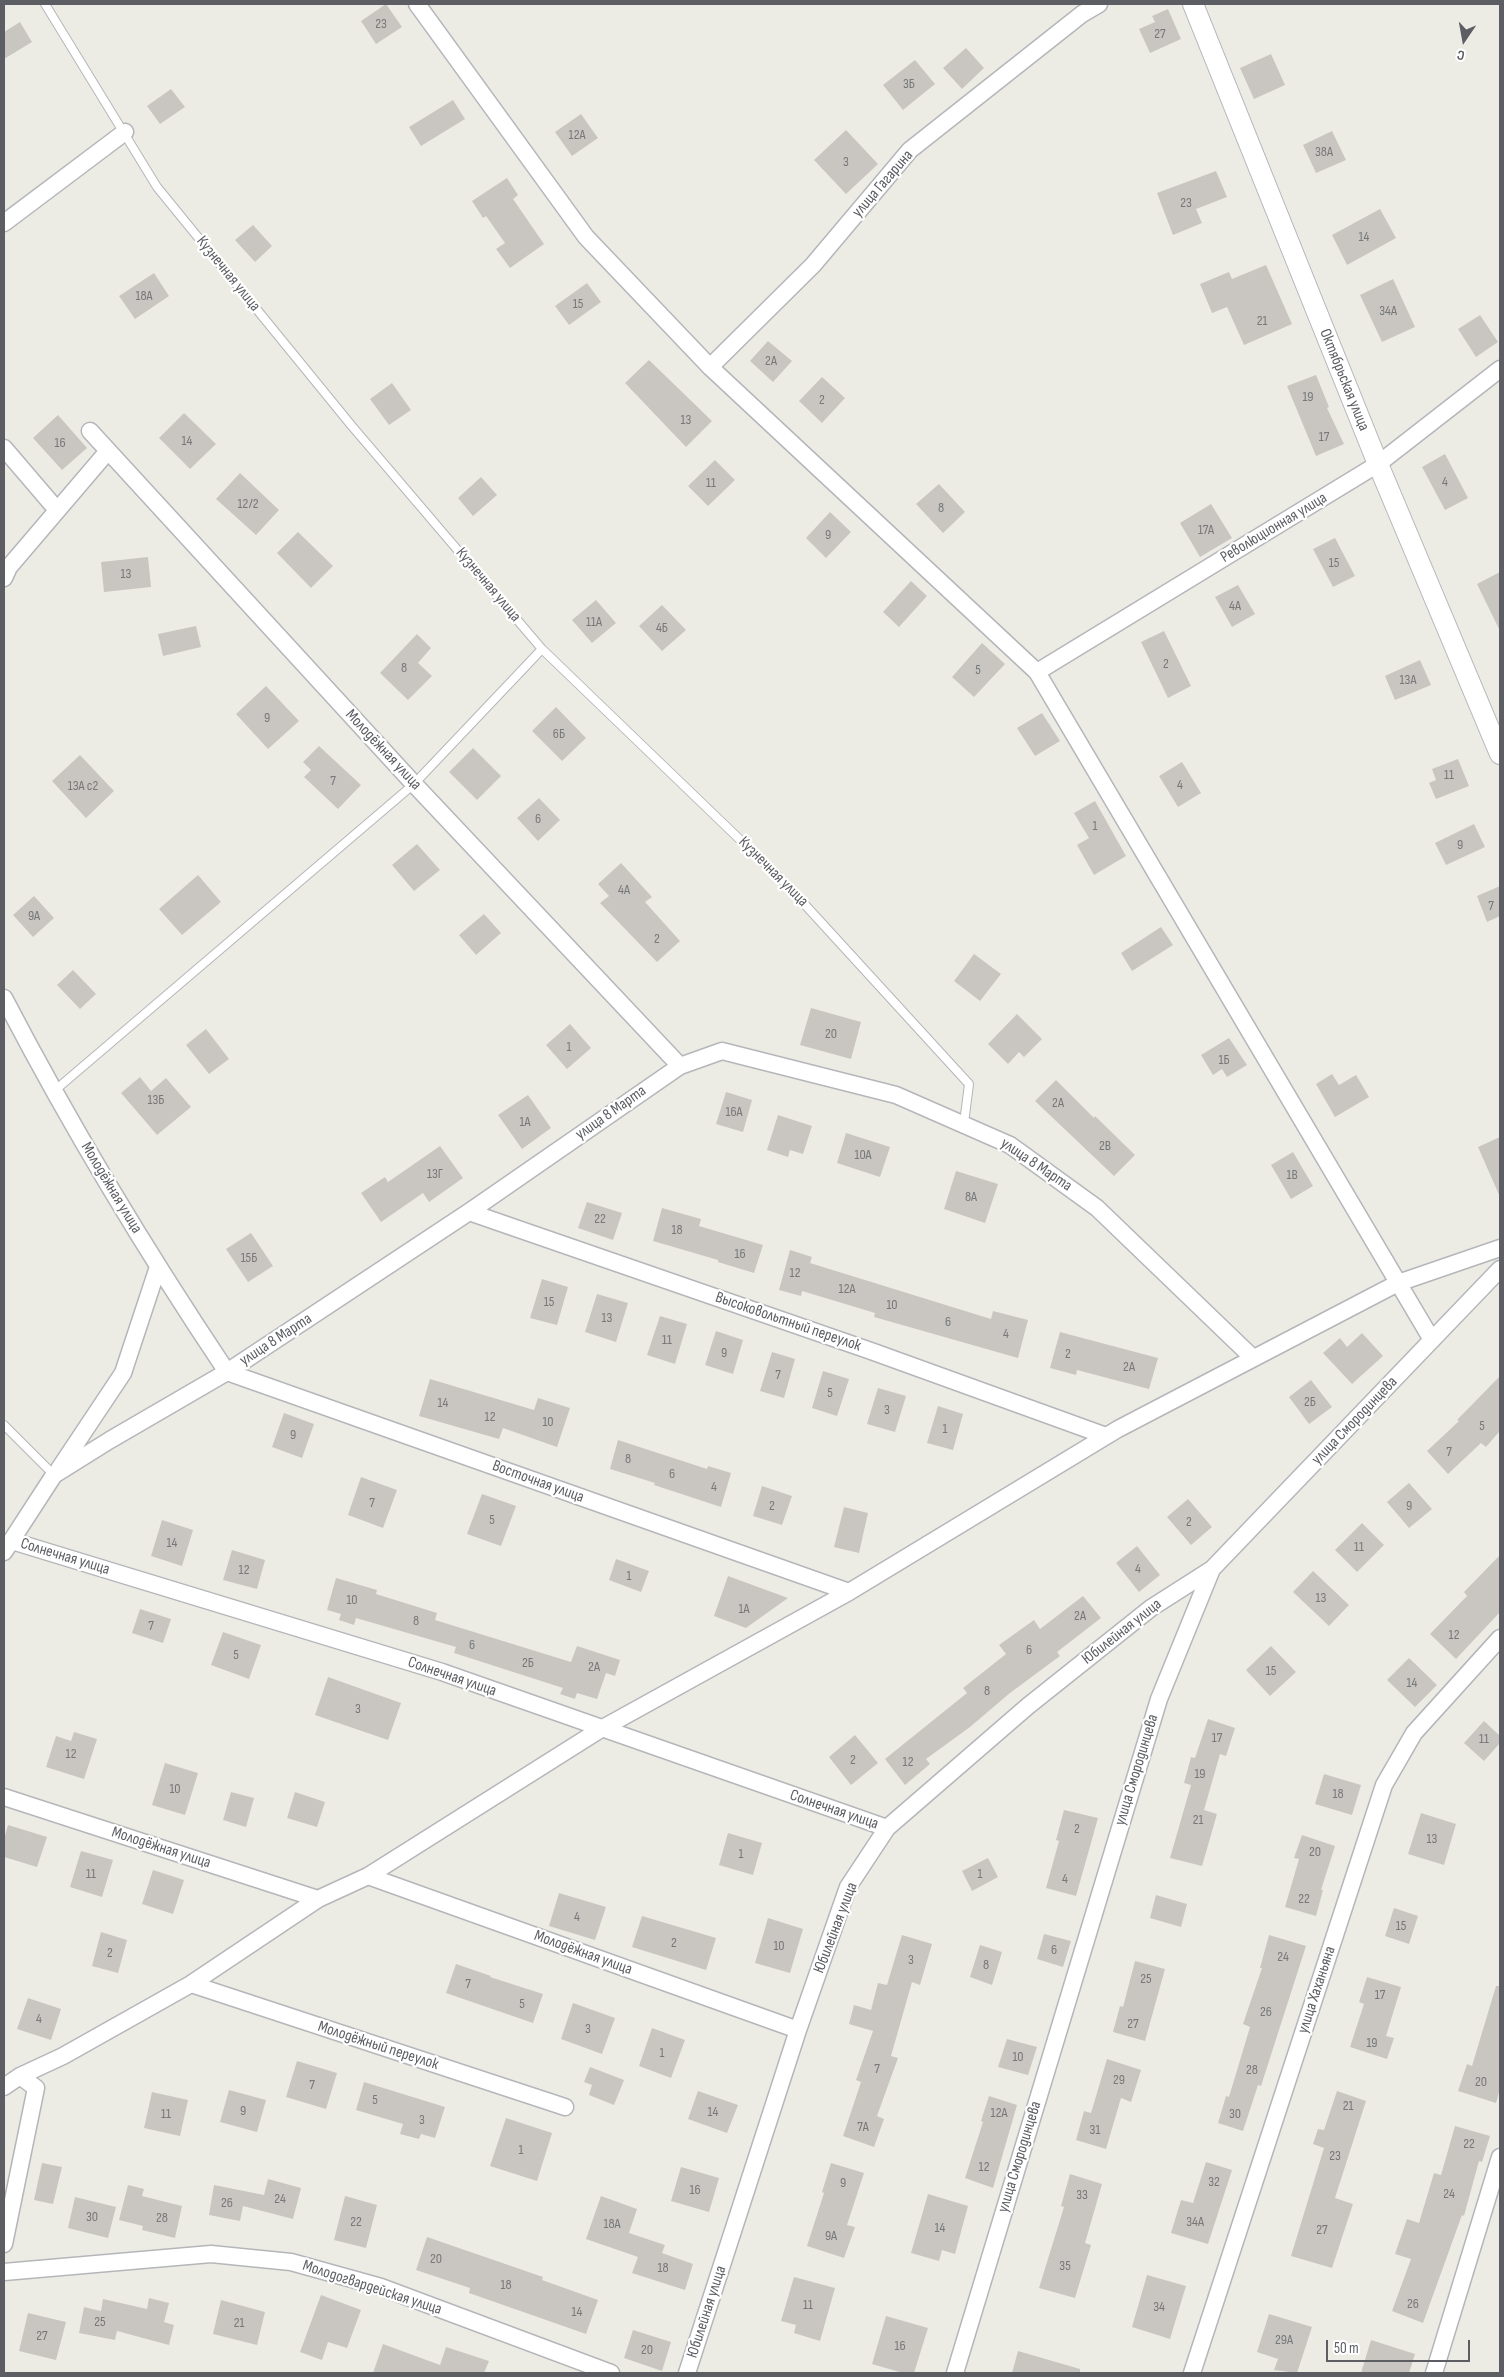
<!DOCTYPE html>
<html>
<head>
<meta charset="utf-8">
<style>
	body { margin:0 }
	#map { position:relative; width:1504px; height:2377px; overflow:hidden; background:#edece4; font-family:"Sofia Sans Condensed",sans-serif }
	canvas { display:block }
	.frame { position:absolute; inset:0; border:5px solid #5c5e63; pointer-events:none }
	.north { position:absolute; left:1439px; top:15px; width:50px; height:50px; -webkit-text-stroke:4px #fff; paint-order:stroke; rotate:192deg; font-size:14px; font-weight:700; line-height:20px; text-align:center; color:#5c5e63 }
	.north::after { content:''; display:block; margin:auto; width:18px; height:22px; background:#5c5e63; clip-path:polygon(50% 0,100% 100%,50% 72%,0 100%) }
	.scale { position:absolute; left:1326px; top:2340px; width:144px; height:22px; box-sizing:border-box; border:2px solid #5c5e63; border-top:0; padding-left:6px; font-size:15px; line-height:18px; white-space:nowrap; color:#5c5e63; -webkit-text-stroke:4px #fff; paint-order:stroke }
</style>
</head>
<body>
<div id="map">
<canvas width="1504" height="2377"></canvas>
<div class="frame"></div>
<div class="north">С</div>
<div class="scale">50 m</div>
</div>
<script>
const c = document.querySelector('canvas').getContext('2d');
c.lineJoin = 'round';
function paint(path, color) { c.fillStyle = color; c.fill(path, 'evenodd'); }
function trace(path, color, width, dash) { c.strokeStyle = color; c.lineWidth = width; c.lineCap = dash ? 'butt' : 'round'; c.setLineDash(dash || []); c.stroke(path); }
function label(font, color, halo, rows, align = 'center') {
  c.font = font + ' "Sofia Sans Condensed",sans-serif'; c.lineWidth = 4.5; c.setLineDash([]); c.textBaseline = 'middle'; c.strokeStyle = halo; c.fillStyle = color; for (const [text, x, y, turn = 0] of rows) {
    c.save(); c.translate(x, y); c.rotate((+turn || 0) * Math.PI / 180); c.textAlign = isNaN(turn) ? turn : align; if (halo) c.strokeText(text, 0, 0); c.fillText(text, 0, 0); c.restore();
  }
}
paint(new Path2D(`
	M386,4l16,23 -26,17 -15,-23z
	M1168,9l13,30 -31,14 -11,-24 16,-7 -3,-6z
	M20,22l12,20 -28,17v-27z
	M966,48l18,20 -22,21 -19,-21z
	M1271,54l14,31 -31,14 -14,-31z
	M915,60l20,24 -32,26 -20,-25z
	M171,89l14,18 -25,17 -13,-18z
	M453,100l12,19 -44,27 -12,-19z
	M581,114l17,24 -26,18 -17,-24z
	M846,130l32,34 -32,30 -32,-34z
	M1332,131l14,29 -30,13 -13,-28z
	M1216,171l11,26 -31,12 6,14 -29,12 -16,-42z
	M507,178l11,17 -5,4 31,45 -34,24 -14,-19 9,-6 -19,-27 -3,2 -11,-17z
	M1380,209l16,29 -49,27 -15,-30z
	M253,225l19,21 -17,16 -20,-22z
	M1266,265l26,59 -48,21 -17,-38 -15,6 -12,-29 29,-12 3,7z
	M154,273l15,23 -34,23 -16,-23z
	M1393,279l22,48 -33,15 -22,-47z
	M587,283l14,19 -32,23 -14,-19z
	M1480,315l18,27 -22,15 -18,-28z
	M768,341l24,20 -19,21 -23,-21z
	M649,360l63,61 -26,26 -61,-64z
	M1316,375l13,32 -2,1 17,36 -28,12 -29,-70z
	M822,377l23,21 -23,25 -23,-22z
	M392,383l19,27 -22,15 -19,-26z
	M184,413l32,31 -26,25 -31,-31z
	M58,415l29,33 -25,22 -29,-32z
	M1445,454l23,44 -23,12 -23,-43z
	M715,460l20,20 -27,26 -20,-20z
	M240,473l39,37 -23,25 -40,-36z
	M481,477l16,18 -24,21 -15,-18z
	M939,484l26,28 -22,21 -27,-29z
	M1211,504l21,34 -32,19 -20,-34z
	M830,512l21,20 -25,26 -20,-20z
	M298,532l35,34 -22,22 -34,-35z
	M1335,538l20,38 -22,11 -20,-38z
	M148,557l3,30 -47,5 -3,-30z
	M1500,572v59l-23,-47z
	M911,581l16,15 -28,31 -16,-15z
	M1238,585l17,29 -23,13 -17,-30z
	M596,600l20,23 -24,20 -20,-23z
	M662,605l24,25 -24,21 -23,-25z
	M196,626l5,21 -38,9 -5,-22z
	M1164,631l27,55 -23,12 -27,-56z
	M417,634l14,14 -13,15 14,13 -24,24 -28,-27z
	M982,643l23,21 -31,33 -22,-20z
	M1420,660l11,25 -36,15 -10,-24z
	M266,686l33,35 -31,28 -32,-35z
	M556,707l30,31 -24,23 -30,-30z
	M1042,713l18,28 -25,15 -18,-28z
	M319,746l42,39 -23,24 -34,-32 7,-7 -8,-8z
	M473,748l28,28 -24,24 -28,-28z
	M80,755l34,36 -28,27 -34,-37z
	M1458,759l11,27 -33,13 -7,-16 7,-3 -4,-11z
	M1182,762l19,31 -23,14 -19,-31z
	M539,798l21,22 -22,21 -21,-23z
	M1095,801l31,55 -32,19 -17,-30 12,-7 -15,-25z
	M1474,824l11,23 -39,18 -11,-22z
	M417,844l23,26 -26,21 -22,-26z
	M621,863l31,34 -7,5 35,39 -23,21 -57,-59 9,-7 -11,-12z
	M198,875l23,27 -39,33 -23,-26z
	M1500,886v30l-13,6 -10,-26z
	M34,896l20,22 -21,19 -20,-22z
	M484,914l17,19 -25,22 -17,-20z
	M1161,927l12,18 -41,26 -11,-18z
	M974,954l27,20 -21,27 -26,-20z
	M73,970l23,24 -16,15 -23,-24z
	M811,1008l50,14 -10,37 -51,-14z
	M1017,1014l25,25 -18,18 -5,-5 -11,12 -20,-20z
	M570,1024l21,24 -24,21 -21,-24z
	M206,1029l23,30 -20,15 -23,-29z
	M1229,1038l18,27 -20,12 -5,-8 -9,6 -12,-20z
	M1332,1074l7,11 17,-10 13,22 -34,20 -19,-33z
	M140,1077l11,14 15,-13 25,29 -34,28 -36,-42z
	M1056,1080l38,38 1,-2 40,39 -21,21 -79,-75z
	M726,1092l26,8 -9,32 -27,-8z
	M528,1095l23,33 -29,21 -24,-34z
	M778,1115l34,11 -9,28 -13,-4 -2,7 -21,-7z
	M846,1133l44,14 -10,30 -43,-14z
	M1500,1137v60l-22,-50z
	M440,1146l23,32 -34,24 -6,-9 -42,29 -20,-29 24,-16 3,5z
	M1293,1152l20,34 -22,13 -20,-34z
	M956,1171l42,13 -13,39 -41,-14z
	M587,1202l35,11 -9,27 -35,-12z
	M662,1208l39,11 -2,7 64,19 -9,28 -36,-11v-2l-65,-19z
	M251,1233l22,33 -25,16 -22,-33z
	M790,1250l22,7 -2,6 181,56 2,-8 35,9 -10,38 -144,-41 1,-4 -73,-22 -1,5 -22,-6z
	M542,1279l26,8 -11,38 -27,-7z
	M597,1294l31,9 -12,39 -31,-10z
	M660,1316l27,8 -12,40 -28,-9z
	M716,1331l27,9 -10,34 -28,-9z
	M1060,1332l98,26 -9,31 -72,-19 -1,5 -26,-7z
	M1362,1333l21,23 -31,28 -29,-31 17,-15 7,9z
	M772,1352l23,7 -11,39 -24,-7z
	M823,1371l26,8 -12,37 -25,-8z
	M1500,1376v55l-14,16 -5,-4 -33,31 -21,-23 32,-30 -2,-1z
	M430,1379l104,31 4,-12 32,10 -13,39 -54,-19 -4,11 -80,-23z
	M1311,1380l21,27 -23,17 -20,-27z
	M878,1388l28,8 -11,36 -28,-8z
	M938,1406l25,8 -10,36 -26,-7z
	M284,1413l30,11 -12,34 -30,-11z
	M618,1440l89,29 1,-3 23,7 -10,34 -67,-22 1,-2 -45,-14z
	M361,1477l36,13 -14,38 -35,-13z
	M1409,1483l23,26 -23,19 -22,-26z
	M762,1486l30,10 -10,29 -29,-9z
	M482,1494l34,12 -15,40 -34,-12z
	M1188,1499l24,28 -21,18 -24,-28z
	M844,1507l24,6 -9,40 -25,-6z
	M162,1520l31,10 -11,36 -31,-10z
	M1362,1523l22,22 -27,27 -22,-22z
	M1137,1546l23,29 -21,17 -23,-29z
	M232,1550l33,10 -8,29 -34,-9z
	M1500,1555v57l-44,47 -26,-25 37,-38 -3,-4z
	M616,1559l33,12 -8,21 -32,-12z
	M1313,1571l36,34 -20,21 -36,-34z
	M728,1576l60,22 -42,30 -32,-12z
	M336,1578l41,12 -1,4 61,19 -2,7 136,42 6,-16 43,14 -5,16 -9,-3 -9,26 -20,-6 -2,6 -15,-5 3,-6 -109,-35 2,-6 -100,-29 -2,7 -15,-5 2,-6 -14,-4z
	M1083,1596l18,22 -44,34 3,4 -50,37 -40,34 -44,32 4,5 -25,21 -20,-26 82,-66 -4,-5 43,-34 -7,-9 35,-25 6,9z
	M140,1609l31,10 -8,24 -31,-10z
	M223,1632l38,13 -12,34 -38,-14z
	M1271,1646l25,26 -26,24 -24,-26z
	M1409,1658l28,27 -22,22 -28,-27z
	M328,1677l73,26 -13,37 -73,-25z
	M1208,1719l27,9 -9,28 -6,-2 -16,56 13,4 -15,52 -32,-8 21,-73 -7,-2 7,-26 4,1z
	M1484,1721l16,15v7l-16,18 -20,-18z
	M74,1732l23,7 -13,40 -38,-12 10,-31 15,5z
	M855,1735l23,28 -27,22 -22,-28z
	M165,1763l33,10 -13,42 -33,-10z
	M1324,1774l37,11 -9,30 -37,-11z
	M231,1792l23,6 -8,29 -23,-7z
	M295,1792l30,10 -8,25 -30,-9z
	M1064,1810l34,8 -22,78 -30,-8 13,-47 -3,-1z
	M1421,1813l35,11 -12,41 -36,-11z
	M8,1825l39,12 -10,30 -33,-10v-18z
	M728,1833l34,10 -9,32 -34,-10z
	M1302,1835l33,11 -14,44h2l-7,26 -31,-9 14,-48 -5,-1z
	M81,1851l32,9 -11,37 -32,-10z
	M988,1858l10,19 -26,14 -10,-20z
	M153,1870l31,10 -11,34 -31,-10z
	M559,1893l47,14 -11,33 -46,-14z
	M1156,1895l31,9 -6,23 -31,-9z
	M1394,1908l24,8 -9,28 -24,-8z
	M642,1916l74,22 -10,32 -74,-23z
	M768,1918l35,11 -13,44 -35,-10z
	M101,1932l26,8 -9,33 -26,-7z
	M1044,1934l27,7 -8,26 -26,-8z
	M902,1935l30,9 -12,41 -8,-3 -21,74 7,2 -21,58 7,3 -10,28 -31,-11 18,-54 -5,-2 17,-49 -24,-7 5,-19 17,5 7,-27 9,2z
	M1269,1935l37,11 -45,140 -3,-1 -15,46 -25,-8 8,-27 3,1 21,-70 -7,-3 19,-56h-2z
	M980,1945l22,7 -10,33 -22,-8z
	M1135,1961l30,8 -20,72 -32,-9 7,-26 3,1z
	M456,1964l35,12 -1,1 53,17 -10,29 -87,-30z
	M1367,1977l34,10 -15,49 8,2 -7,21 -37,-12 14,-43 -5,-2z
	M1496,1986h4v103l-4,14 -38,-12 9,-27 5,2z
	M28,1998l33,11 -10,31 -34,-11z
	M573,2003l42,15 -13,36 -41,-15z
	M652,2028l33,12 -14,38 -32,-12z
	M1007,2039l30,8 -9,28 -30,-8z
	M1107,2059l34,11 -10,32 -10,-4 -15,51 -30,-9 8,-29 7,2z
	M297,2061l40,12 -11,36 -40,-12z
	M590,2067l34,13 -10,25 -25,-10 3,-10 -8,-3z
	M364,2082l81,25 -10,31 -14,-4 -2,5 -19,-5 3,-10 -47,-14z
	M229,2090l37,10 -9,32 -37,-10z
	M698,2091l40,14 -11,28 -39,-14z
	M1337,2091l29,10 -31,97 18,6 -21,64 -41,-12 33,-108 -11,-4 5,-15 6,1z
	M152,2092l36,8 -8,36 -36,-8z
	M989,2096l28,9 -24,83 -28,-10 18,-56 -2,-1z
	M506,2118l46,15 -15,48 -47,-15z
	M1455,2126l35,10 -8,26 -3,-1 -15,55 -2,-1 -39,108 -31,-12 19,-52 -16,-5 12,-35 12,4 15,-50 7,2z
	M1206,2162l26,8 -24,74 -37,-11 10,-33 12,3z
	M42,2163l20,4 -9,37 -19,-4z
	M831,2163l33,10 -17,52 8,2 -11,31 -37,-12 17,-53 -2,-1z
	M681,2167l38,11 -10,34 -38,-11z
	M1070,2174l32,10 -17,59 6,2 -16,53 -36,-10 25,-81 -3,-1z
	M268,2179l33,9 -8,31 -50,-13 -3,15 -31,-6 5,-30 50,10z
	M128,2185l16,4 -2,7 40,10 -7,32 -33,-8 1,-4 -24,-6z
	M928,2194l40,12 -13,48 -13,-4 -3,11 -28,-8z
	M345,2196l32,9 -11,43 -32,-8z
	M601,2196l36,13 -8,24 36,12 -3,8 31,11 -8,26 -53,-17 6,-16 -52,-18z
	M75,2197l41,10 -8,31 -40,-10z
	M427,2237l116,40 -1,3 56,20 -12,34 -117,-41 1,-5 -54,-18z
	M1147,2275l39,11 -16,53 -38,-12z
	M794,2277l41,11 -15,53 -26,-8 2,-8 -15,-4z
	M321,2295l40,15 -14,38 -19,-6 -6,18 -22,-8z
	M149,2298l20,5 -5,19 10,3 -5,20 -52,-14 -2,9 -36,-7 5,-26 17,4 2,-12 44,10z
	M221,2300l44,12 -8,33 -44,-11z
	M28,2313l38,9 -10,38 -37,-9z
	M1269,2314l43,13 -15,46 -23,-3 4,-11 -21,-7z
	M886,2316l42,12 -14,45h-11l-31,-9z
	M633,2330l38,12 -9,29 -38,-13z
	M1371,2340l44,14 -6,19h-48z
	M383,2344l57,21 6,-18 43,14 -5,12h-111z
	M1018,2351l62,18v4h-68z`), '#c9c6c1');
const service = new Path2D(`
	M45,4l112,183 194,238 191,224 244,235 183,200 -5,39
	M53,1092l361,-308 128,-135
	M4,1425l50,50`);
const minor = new Path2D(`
	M417,4l169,233 124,130 327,305 395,668
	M4,223l121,-91
	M710,367l103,-102 97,-115 172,-136 17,-10
	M90,431l324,353 266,282
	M4,448l53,62
	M4,578l5,-11 99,-116
	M1037,672l341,-208 122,-95
	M4,998c67,129 142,253 223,374
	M469,1212l402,139 235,85
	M227,1372l622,220
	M59,1469l64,-96 35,-106
	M12,1541l430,131 445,156
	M4,1552l50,-77 56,-35 117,-68 242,-160 211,-146 42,-15 174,44 114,50 87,63 156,150
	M4,1797l314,102
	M368,1876l430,154
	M191,1984l374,123
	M4,2087l16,-11 43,-20 128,-72 127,-85 50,-23 233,-147 248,-137 269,-163 280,-146 102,-35
	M4,2244l32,-156 -16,-12
	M4,2272l207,-18 80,8 90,25 230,86
	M687,2373l111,-343 50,-143 39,-59 141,-122 123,-98 61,-39
	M955,2373l204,-674 53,-130 288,-300
	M1192,2373l192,-588 30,-52 86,-95
	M1434,2373l66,-216`);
const tertiary = new Path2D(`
	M1193,4l185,460 122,290`);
trace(service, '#b4b6ba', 10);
trace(minor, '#b4b6ba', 19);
trace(tertiary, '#b4b6ba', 22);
trace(service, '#fff', 8);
trace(minor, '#fff', 16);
trace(tertiary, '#fff', 20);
label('14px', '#77787a', null, [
	["23",381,24],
	["27",1160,34],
	["3Б",909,84],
	["12А",577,135],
	["38А",1324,152],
	["3",846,162],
	["23",1186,203],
	["14",1364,237],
	["18А",144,296],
	["15",578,304],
	["34А",1388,311],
	["21",1262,321],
	["2А",771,361],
	["19",1308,397],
	["2",822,400],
	["13",686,420],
	["17",1324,437],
	["14",187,441],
	["16",60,443],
	["4",1445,482],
	["11",711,483],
	["12/2",248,504],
	["8",941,508],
	["17А",1206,530],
	["9",828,535],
	["15",1334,563],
	["13",126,574],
	["4А",1235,606],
	["11А",594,622],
	["4Б",662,628],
	["2",1166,664],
	["8",404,668],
	["5",978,670],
	["13А",1408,680],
	["9",267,718],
	["6Б",559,734],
	["11",1449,775],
	["7",333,781],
	["4",1180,785],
	["13А с2",83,786],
	["6",538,819],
	["1",1095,826],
	["9",1460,845],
	["4А",624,890],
	["7",1491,906],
	["9А",34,916],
	["2",657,939],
	["20",831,1034],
	["1",569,1047],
	["1Б",1224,1060],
	["13Б",156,1100],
	["2А",1058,1103],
	["16А",734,1112],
	["1А",525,1122],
	["2В",1105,1146],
	["10А",863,1155],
	["13Г",435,1174],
	["1В",1292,1175],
	["8А",971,1197],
	["22",600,1219],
	["18",677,1230],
	["16",740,1254],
	["15Б",249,1258],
	["12",795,1273],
	["12А",847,1289],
	["15",549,1302],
	["10",892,1305],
	["13",607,1318],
	["6",948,1322],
	["4",1006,1334],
	["11",667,1340],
	["9",724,1353],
	["2",1068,1354],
	["2А",1129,1367],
	["7",778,1375],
	["5",830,1393],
	["2Б",1310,1402],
	["14",443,1403],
	["3",887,1410],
	["12",490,1417],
	["10",548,1422],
	["5",1482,1426],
	["1",945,1429],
	["9",293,1435],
	["7",1449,1452],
	["8",628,1459],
	["6",672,1474],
	["4",714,1487],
	["7",372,1503],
	["2",772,1506],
	["9",1409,1506],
	["5",492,1520],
	["2",1189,1522],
	["14",172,1543],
	["11",1359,1547],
	["4",1138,1569],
	["12",244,1570],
	["1",629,1576],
	["13",1321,1598],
	["10",352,1600],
	["1А",744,1609],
	["2А",1080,1616],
	["8",416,1621],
	["7",151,1626],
	["12",1454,1635],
	["6",472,1645],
	["6",1029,1650],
	["5",236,1655],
	["2Б",528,1663],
	["2А",594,1667],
	["15",1271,1671],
	["14",1412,1683],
	["8",987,1691],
	["3",358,1709],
	["17",1217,1738],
	["11",1484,1739],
	["12",71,1754],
	["2",853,1760],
	["12",908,1762],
	["19",1200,1774],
	["10",175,1789],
	["18",1338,1794],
	["21",1198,1820],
	["2",1077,1829],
	["13",1432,1839],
	["20",1315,1852],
	["1",741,1854],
	["11",91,1874],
	["1",980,1874],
	["4",1065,1879],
	["22",1304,1899],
	["4",577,1917],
	["15",1401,1926],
	["2",674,1943],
	["10",779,1946],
	["6",1054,1950],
	["2",110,1953],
	["24",1283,1957],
	["3",911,1960],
	["8",986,1965],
	["25",1146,1979],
	["7",468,1984],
	["17",1380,1995],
	["5",522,2004],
	["26",1266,2012],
	["4",39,2019],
	["27",1133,2024],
	["3",588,2029],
	["19",1372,2043],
	["1",662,2053],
	["10",1018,2057],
	["7",877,2069],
	["28",1252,2070],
	["29",1119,2080],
	["20",1481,2082],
	["7",312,2085],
	["5",375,2100],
	["21",1348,2106],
	["9",243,2111],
	["14",713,2112],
	["12А",999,2113],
	["11",166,2114],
	["30",1235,2114],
	["3",422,2120],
	["7А",863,2127],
	["31",1095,2130],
	["22",1469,2144],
	["1",521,2150],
	["23",1335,2156],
	["12",984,2167],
	["32",1214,2182],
	["9",843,2183],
	["16",695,2190],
	["24",1449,2194],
	["33",1082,2195],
	["24",280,2199],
	["26",227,2203],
	["30",92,2217],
	["28",162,2218],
	["22",356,2222],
	["34А",1195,2222],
	["18А",612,2224],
	["14",940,2228],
	["27",1322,2230],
	["9А",831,2236],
	["20",436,2259],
	["35",1065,2266],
	["18",663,2268],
	["18",506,2285],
	["26",1413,2304],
	["11",808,2305],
	["34",1159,2307],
	["14",577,2312],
	["25",100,2322],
	["21",239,2323],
	["27",42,2336],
	["29А",1284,2340],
	["16",900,2346],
	["20",647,2350]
]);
label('16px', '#5c5e63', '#fff', [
	["улица Гагарина",883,184,-49],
	["Кузнечная улица",228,274,51],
	["Октябрьская улица",1344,380,68],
	["Революционная улица",1274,528,-31],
	["Кузнечная улица",488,585,50],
	["Молодёжная улица",383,750,47],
	["Кузнечная улица",773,872,45],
	["улица 8 Марта",611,1113,-35],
	["улица 8 Марта",1036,1165,34],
	["Молодёжная улица",111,1188,59],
	["Высоковольтный переулок",788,1322,19],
	["улица 8 Марта",276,1340,-33],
	["улица Смородинцева",1355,1421,-46],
	["Восточная улица",538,1482,20],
	["Солнечная улица",65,1557,17],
	["Юбилейная улица",1122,1632,-38],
	["Солнечная улица",452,1677,19],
	["улица Смородинцева",1137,1770,-73],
	["Солнечная улица",834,1810,19],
	["Молодёжная улица",161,1848,18],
	["Юбилейная улица",836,1928,-69],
	["Молодёжная улица",583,1953,20],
	["улица Хаханьяна",1317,1990,-72],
	["Молодёжный переулок",378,2046,18],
	["улица Смородинцева",1020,2157,-73],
	["Молодогвардейская улица",372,2288,18],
	["Юбилейная улица",707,2312,-72]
]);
</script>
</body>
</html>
